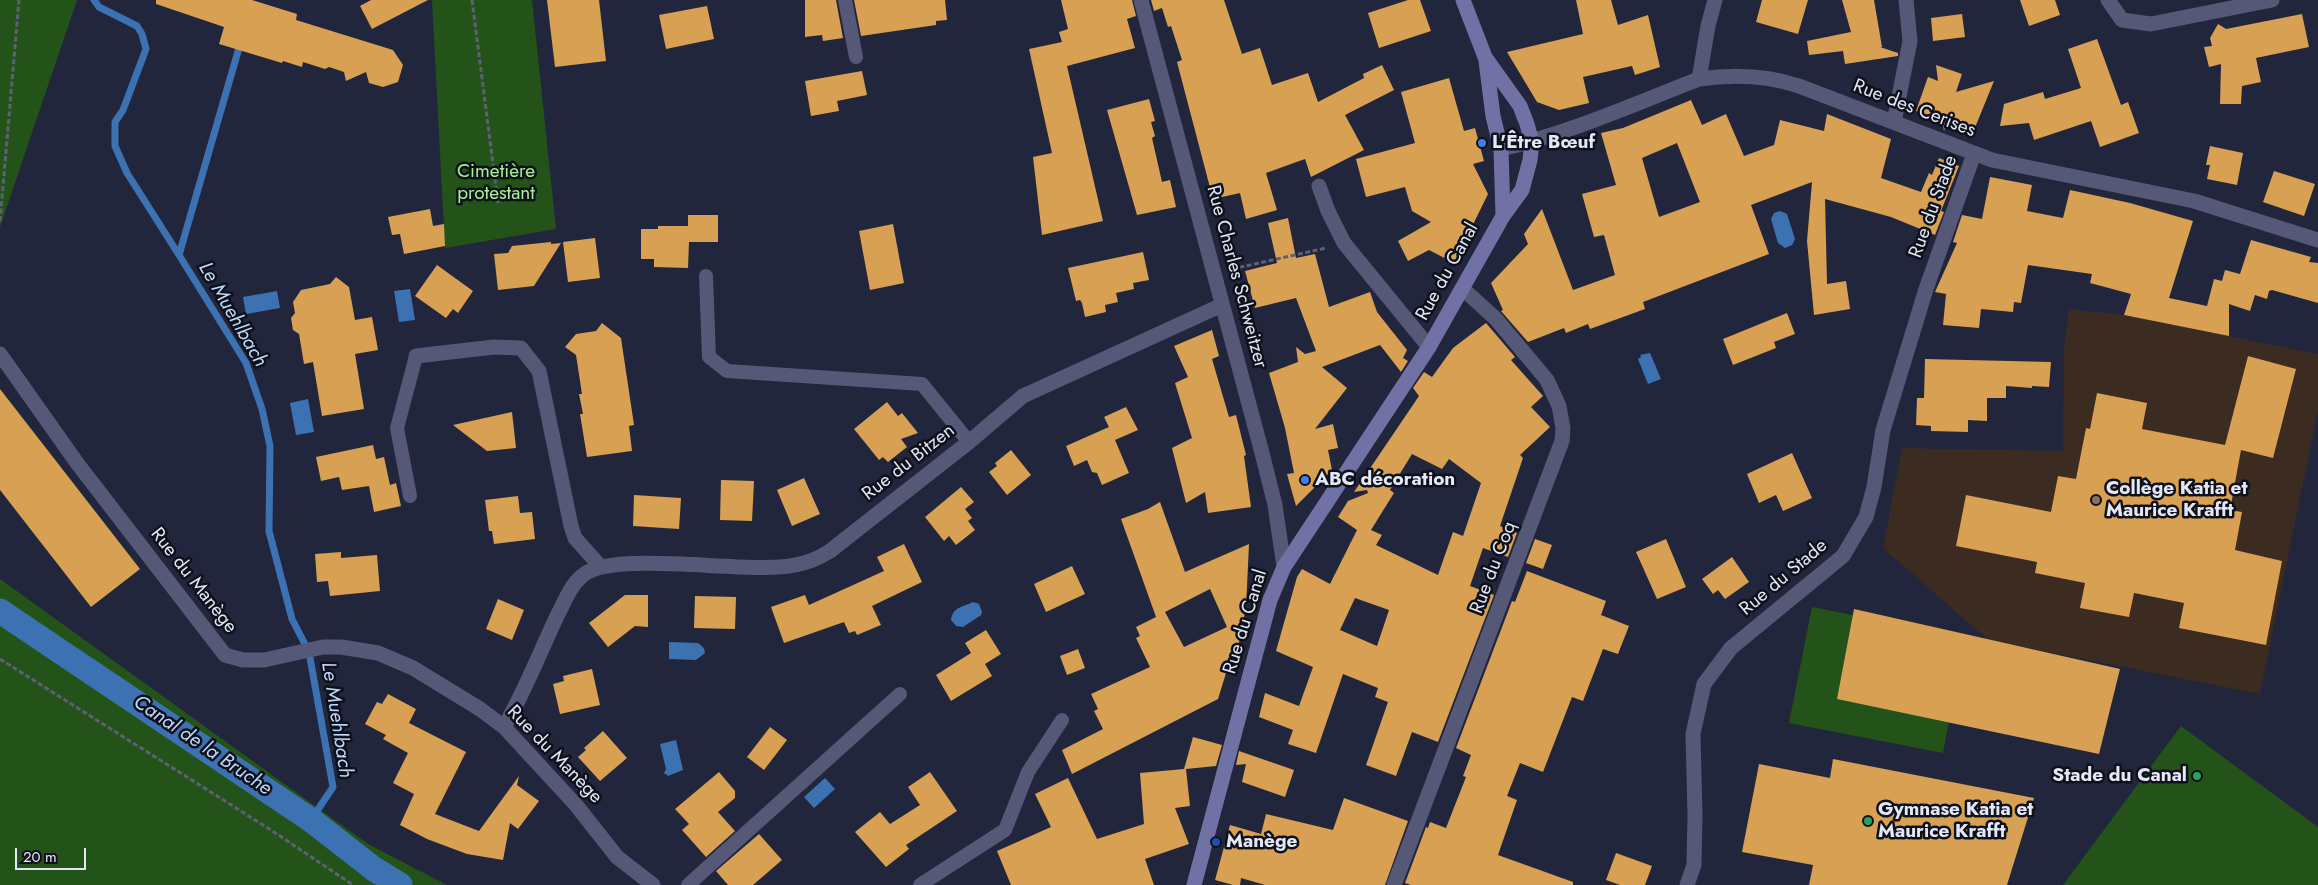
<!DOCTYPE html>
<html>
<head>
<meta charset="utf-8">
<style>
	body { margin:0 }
	#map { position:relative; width:2318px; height:885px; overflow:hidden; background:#22263c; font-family:Jost,sans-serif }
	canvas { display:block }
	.scale { position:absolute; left:15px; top:848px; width:71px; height:22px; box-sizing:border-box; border:2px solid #e4e7f6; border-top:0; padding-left:6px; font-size:15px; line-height:18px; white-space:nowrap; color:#e4e7f6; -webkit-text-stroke:4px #0e101a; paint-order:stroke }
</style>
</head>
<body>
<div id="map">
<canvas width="2318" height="885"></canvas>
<div class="scale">20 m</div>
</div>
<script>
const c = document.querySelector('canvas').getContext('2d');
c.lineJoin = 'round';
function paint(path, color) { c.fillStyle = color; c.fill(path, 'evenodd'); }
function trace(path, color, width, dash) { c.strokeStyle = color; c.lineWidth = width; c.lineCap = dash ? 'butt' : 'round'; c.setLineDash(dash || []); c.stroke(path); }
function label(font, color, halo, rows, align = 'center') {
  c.font = font + ' Jost,sans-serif'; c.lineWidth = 5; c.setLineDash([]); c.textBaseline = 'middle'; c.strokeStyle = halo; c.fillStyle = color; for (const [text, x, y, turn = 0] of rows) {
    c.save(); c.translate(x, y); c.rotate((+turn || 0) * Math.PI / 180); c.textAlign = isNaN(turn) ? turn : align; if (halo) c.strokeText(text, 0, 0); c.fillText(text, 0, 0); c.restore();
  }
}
paint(new Path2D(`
	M2069,309l55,6 194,39v56l-58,284 -272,-54 -105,-92 19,-100 161,3 1,-104z`), '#3b2b20');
paint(new Path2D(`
	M0,0h77l-77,227z
	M432,0h100l24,229 -111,19z
	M0,579l368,265 79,41h-447z
	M1812,607l153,30 -22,116 -154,-30z
	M2181,726l137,101v58h-255z`), '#235318');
paint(new Path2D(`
	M1780,211l7,3 8,25 -3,6 -7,3 -7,-5 -7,-24 3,-6z
	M410,289l5,31 -16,2 -5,-31z
	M277,291l3,17 -34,6 -3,-17z
	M1650,353l11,26 -13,5 -10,-25 3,-2 -1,-2z
	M308,399l6,33 -18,3 -6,-32z
	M973,602l6,2 3,8 -1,3 -18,12 -7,-1 -5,-6c2,-14 13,-13 22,-18z
	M669,642l29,1 6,5 1,5 -9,7 -27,-1z
	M676,740l7,30 -15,6 -4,-3 2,-4 -6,-25z
	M825,778l10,11 -21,19 -10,-11z`), '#3c72b2');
trace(new Path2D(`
	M94,0l5,7 38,19 5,8 4,15 -23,61 -8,12v24l12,27 52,82
	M241,41l-62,214 67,108 16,46 8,37 -1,85 23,88 17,33 24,135 -22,33`), '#3c72b2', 7);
trace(new Path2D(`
	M0,611l311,209 63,49 26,16`), '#3c72b2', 25);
paint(new Path2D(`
	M156,0h96l45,14 -1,6 97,30 10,15 -5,17 -15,5 -14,-4 -3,-11 -20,9 -2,-9 -15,-5 -4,2 -22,-7 -1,5 -19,-6 -1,2 -63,-19 5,-17 -68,-23z
	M371,0h57l-56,29 -12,-23z
	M547,0h52l7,61 -51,6z
	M805,0h31l7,38 -20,3 -1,-6 -17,2z
	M854,0h91l2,20 -11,1v4l-75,11z
	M1061,0h71l4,16 -9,3 8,29 -68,18 36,155 -61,14 -9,-78 19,-4 -23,-104 33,-7 -3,-10 9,-3z
	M1151,0h73l18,54 18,-6 12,37 36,-12 10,29 46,-24 -1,-4 19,-9 12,25 -49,25 19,35 -53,27 -6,-18 -39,14 11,37 -31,9 -6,-26 -27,6 -36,-137 5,-2 -11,-34 -3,1 -6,-19 -8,3z
	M1408,0h12l11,31 -52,17 -11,-35z
	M1576,0h35l7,25 30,-10 12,52 -25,8 -3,-9 -49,11 6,26 -30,7 -22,-8 -30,-50 76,-18z
	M1762,0h46l-10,34 -42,-12z
	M1842,0h32l8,47h-2l18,6v3l-53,8 -2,-13 -34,4 -2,-14 44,-9z
	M2020,0h35l5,15 -31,11z
	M707,6l7,33 -48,10 -7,-34z
	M1962,14l3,23 -32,4 -2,-23z
	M2302,14l7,33 -53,11 5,24 -19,4 -1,18h-21l1,-40 -12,3 -5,-20 8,-1 -2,-8 8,-14 8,5z
	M2097,39l24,66 7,-3 11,31 -39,14 -9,-26 -57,19 -5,-17 -29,3 4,-22 39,-12 2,7 36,-11 -13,-39z
	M1936,65l26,9 -6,18 38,-11 -20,49 -27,-9 -3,10 -2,-12 -26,-8 12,-34 10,4z
	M862,71l5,24 -30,6 2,10 -28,5 -6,-35z
	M1449,78l15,53 11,-3 9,33 -11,3 15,30 -34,69 -25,-13 -21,11 -10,-20 33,-19 -19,-11 -7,-24 -39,10 -10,-38 59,-16 -14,-51z
	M1149,99l6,22 -4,1 4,14 -3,2 10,44 8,-2 6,27 -39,8 -30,-105z
	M1691,100l11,25 24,-11 18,42 30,-11 6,-25 44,11 3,-17 64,25 -10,39 40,14 8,-19 3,2 7,-17 20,8 -18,45 3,1 -9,23 -44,-18 -66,-18 2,85 19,-3 4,28 -36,6 -7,-74 5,-59 -61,23 18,49 -126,48 2,7 -55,20 -2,-5 -22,9 -2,-5 -36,14 -27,-31 2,-1 -12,-27 37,-39 -4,-10 18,-25 31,81 42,-15 -11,-40 -10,2 -12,-43 34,-9 -15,-52 22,-5zM1677,143l23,59 -41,15 -17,-59z
	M2210,146l33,7 -6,32 -30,-6 3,-14h-4z
	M2274,171l41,13 -11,32 -41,-14z
	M1990,177l42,8 -5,26 36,7 7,-28 60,13 63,18 -24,77 38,8 7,-27 8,2 3,-11 15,4 11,-34 60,17 -2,5 9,1v40l-46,-13 -3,1 -2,8 -12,-4 -5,16 -21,-7v32l-105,-21 7,-21 -41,-11 2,-9 -64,-9 -7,38 -7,-1 -1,10 -32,-3 -2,19 -36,-3 3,-31 -11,-2 22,-49 -4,-1 9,-27 20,4z
	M430,209l3,17 11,-2 1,22 -41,8 -4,-20 -8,1 -4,-18z
	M688,215h30v27h-29l-1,26 -34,-1v-8h-13v-30h17v-3h30z
	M1288,218l8,40 19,-4 14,53 41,-15 7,20 30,38 -4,8 5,3 -7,11 -21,-27 -58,22 25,21 -32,41 18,-5 5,24 -10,2 4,20 -36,36 -9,-32 7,-1 -9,-45 -16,-55 29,-11 -2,-15 9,7 11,-3 -20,-53 -41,10 -10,-37 32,-8 -9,-40z
	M893,224l11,59 -34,7 -11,-59z
	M595,238l5,40 -32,4 -5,-40z
	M551,242v2l10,-1 -27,43 -36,4 -4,-36 14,-1 4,-7z
	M1143,252l6,28 -16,3 1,6 -18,4 2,9 -13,3 1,7 -21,5 -3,-14 -2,-3 -4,1 -8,-33z
	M437,265l36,26 -15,22 -5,-4 -7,9 -31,-22z
	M336,277l13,10 6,33 17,-3 6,33 -23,4 9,55 -42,7 -9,-54 -9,2 -5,-30 -6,-4 -2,-12 4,-5 -2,-11 8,-12 29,-6z
	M1787,313l8,21 -21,8 2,6 -43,17 -10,-26z
	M602,323l19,15 13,87 -5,1 3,25 -45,6 -7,-43h3l-4,-20h3l-6,-39 -11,-8 11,-13 20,-3z
	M1486,323l29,34 -4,3 32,36 -12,11 19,20 -30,28 3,3 -23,68 17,7 -9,24 -25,-9 -13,38 24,9 -56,147 -26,-10 -16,44 -30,-11 22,-63 -13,-5 3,-9 -35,-14 -27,79 -28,-9 5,-14 -34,-13 6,-24 34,13 14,-39 -37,-16 21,-74 5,-8 28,15 27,-54 -19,-13 10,-16 20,-8 -1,-3 -13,2 65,-96 -6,-8 11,-16 8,5 21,-29zM1412,454l30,15 7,-10 32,24 -18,53 -10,-4 -15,43 -62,-30 6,-10 -11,-5 23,-37 -4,-3zM1355,598l34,12 -12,36 -37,-16z
	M1212,330l7,26 -7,3 17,58 7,-2 10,40 -2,1 7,51 -43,6 -3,-21 -19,11 -14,-55 20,-10 -17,-55 13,-6 -14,-31z
	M2248,356l48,13 -23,89 -32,-8 -11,60 12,2 -7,38 47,11 -16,84 -87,-17 5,-25 -50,-10 -5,24 -49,-9 5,-25 -50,-10 2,-11 -81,-16 10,-51 85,17 7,-36 18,3 10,-51 4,1 7,-36 50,10 -5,26 83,16z
	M1925,359l126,3 -2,25 -17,-1v2l-26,-2v12h-19v23l-19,-1v12l-37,-1v-5l-15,-1 1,-27h7z
	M0,389l140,180 -49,38 -91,-117z
	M887,402l11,14 4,-3 16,20 -17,6 6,8 -19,15 -5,-5 -4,3 -25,-31z
	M1126,407l12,23 -23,10 14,33 -27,12 -5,-12 -5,-1 -5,-12 -13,6 -8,-20 43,-19 -5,-10z
	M512,412l4,36 -29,3 -34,-26z
	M373,445l3,14 8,-2 6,28 6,-2 5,23 -27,6 -5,-26 -27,4 -3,-13 -18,4 -5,-24z
	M1011,450l20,25 -24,20 -18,-23 8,-6 -2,-3z
	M1792,453l20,45 -29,13 -7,-16 -17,8 -12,-29z
	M804,478l16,36 -28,12 -15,-36z
	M721,480l33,1 -2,40 -32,-1z
	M961,487l13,15 -9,7 7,9 -4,3 7,9 -19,15 -7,-9 -5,5 -19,-24z
	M634,495l47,3 -2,31 -46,-3z
	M518,496l2,17 12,-1 3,27 -41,5 -2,-13h-3l-4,-31z
	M1160,502l25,70 64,-28 -3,63 -9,46 -6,4 -13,42 -146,75 -10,-24 41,-21 -9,-18 4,-2 -7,-15 59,-27 -14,-29 4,-2 -4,-9 20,-10 -35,-98 27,-10zM1210,589l17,38 -43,20 -19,-35z
	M1535,539l17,6 -9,24 -17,-6z
	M1666,539l20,48 -29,12 -21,-47z
	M904,544l18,38 -50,24 9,19 -24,10 -2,-4 -6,2 -5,-11 -60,21 -13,-36 34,-12 4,10 75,-34 -7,-14z
	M341,552v6l36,-3 3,36 -50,5 -2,-15 -11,1 -2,-28z
	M1732,557l17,25 -24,17 -7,-9 -5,4 -11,-15z
	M1072,566l13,28 -39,18 -12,-28z
	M1527,571l79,30 -5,14 28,11 -11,28 -15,-5 -20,52 -11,-4 -29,75 -23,-9 -13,33 10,4 -19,55 75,27v3h-162l-6,-2 21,-56 2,1 2,-6 16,6 20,-51 -3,-1 8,-21 -15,-7 56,-147 3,1z
	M625,595h23v32l-13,-1 -27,21 -19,-24z
	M695,596l41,1 -1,32 -41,-1z
	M498,599l26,11 -12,30 -26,-11z
	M1854,609l266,60 -21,85 -262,-55z
	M986,630l15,24 -16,10 7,12 -41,25 -15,-26 35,-22 -6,-10z
	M1078,649l7,19 -18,7 -7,-19z
	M592,669l8,36 -40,9 -7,-30 11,-3 -1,-5z
	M388,694l28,15 -7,14 57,29 -31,62 44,17 40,-55 -2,9 22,16 -21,28 -8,-6 -7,37 -36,-6 -40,-15 -27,-14 14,-31 -21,-11 15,-30 -25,-14 3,-4 -21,-11 12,-22 5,2z
	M770,727l17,13 -23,30 -17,-13z
	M603,731l24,27 -27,23 -22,-24 8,-7 -2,-2z
	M1193,737l29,8 -6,21 -30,3 4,37 -15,2 14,36 -44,15 9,26h-143l-14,-34 54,-24 -16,-33 33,-16 29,61 47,-15 -4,-51 44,-4z
	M1239,751l55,19 -9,27 -43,-15 4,-18 -10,1z
	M1833,759l201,39 -27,87h-198l4,-20 -71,-13 17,-88 71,14z
	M719,772l16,19v7l-17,14 17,19 -29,26 -24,-27 7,-6 -14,-15z
	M930,772l27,39 -51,34 3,4 -23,18 -31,-35 25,-20 10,12 30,-19 -12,-18z
	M1344,798l64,23 -23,64h-120l-24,-7 -1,7h-7l-18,-5 15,-55 31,9 5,-20 67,16z
	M759,834l23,26 -29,25h-25l-12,-14z
	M1616,853l36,13 -7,19h-25l-14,-5z`), '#d8a052');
trace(new Path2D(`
	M472,0l26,203
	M0,221l19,-221
	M1232,269l94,-21
	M0,659l274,173 79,53`), '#5e6175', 3, [5, 2.5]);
trace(new Path2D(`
	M845,0l11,57
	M706,276l3,81 18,14 195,13 47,58
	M410,496l-13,-68 19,-72
	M688,885l212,-191
	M920,885l85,-55 23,-58 34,-52`), '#565878', 14);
trace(new Path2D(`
	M1141,0l121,453 13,52 9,62
	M2108,0l14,20 29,4 121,-24
	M1699,79l9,-53 7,-26
	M1894,122l16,-81 -4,-41
	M1501,149c69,-16 133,-45 198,-70 35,-5 67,-4 100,7l193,74 202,41 124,39
	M1319,186l9,25 16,32 85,104
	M0,354l77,109 148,192 18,5h21l59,-13h18l37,6 35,15 67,41 24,18 72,78 41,52 36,28
	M416,356l78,-9 27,1 18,23 32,155 4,12 25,28
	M504,727c21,-36 36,-75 54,-113 7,-13 12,-28 24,-38 30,-27 165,-1 213,-11 13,-2 24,-7 35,-14l139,-109 54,-46 199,-91
	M1394,885l168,-444 1,-13 -4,-22 -12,-26 -51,-61 -33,-30
	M1687,885l7,-20 1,-50 -2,-81 11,-50 27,-36 112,-92 23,-39 8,-30 9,-57 43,-141 48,-135`), '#565878', 15);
trace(new Path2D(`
	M1486,61l7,55 8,33 2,67
	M1194,885l76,-285 14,-33 145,-220 74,-131 19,-26 8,-30 2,-18 -5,-18 -7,-18 -35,-49 -22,-57`), '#7072a5', 15);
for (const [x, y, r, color] of [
	[1482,143,5,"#3f7fe0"],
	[1305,480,5,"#3f7fe0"],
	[2096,500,5,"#8d6e63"],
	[2197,776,5,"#2e9e5b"],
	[1868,821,5,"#2e9e5b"],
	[1216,842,5,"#1a4fb4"]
]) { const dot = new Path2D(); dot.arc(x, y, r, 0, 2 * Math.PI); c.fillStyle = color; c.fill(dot); trace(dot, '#0e101a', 2); }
label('19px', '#e4e7f6', '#0e101a', [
	["Rue des Cerises",1914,109,21],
	["Rue du Stade",1934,207,-70],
	["Rue du Canal",1448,272,-61],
	["Rue Charles Schweitzer",1236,277,75],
	["Rue du Bitzen",909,463,-38],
	["Rue du Coq",1494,568,-69],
	["Rue du Stade",1784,578,-40],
	["Rue du Manège",193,581,52],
	["Rue du Canal",1246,622,-73],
	["Rue du Manège",554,755,46]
]);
label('bold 19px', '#e4e7f6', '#0e101a', [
	["L'Être Bœuf",1492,143],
	["ABC décoration",1315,480],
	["Collège Katia et",2106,489],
	["Maurice Krafft",2106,511],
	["Stade du Canal",2187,776,"right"],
	["Gymnase Katia et",1878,810],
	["Maurice Krafft",1878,832],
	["Manège",1226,842]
], 'left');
label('19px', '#a5f294', '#0e101a', [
	["Cimetière",496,172],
	["protestant",496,194]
]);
label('italic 20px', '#bcd8fc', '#0e101a', [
	["Le Muehlbach",232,315,60],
	["Le Muehlbach",336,720,81],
	["Canal de la Bruche",202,746,34]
]);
</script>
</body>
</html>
